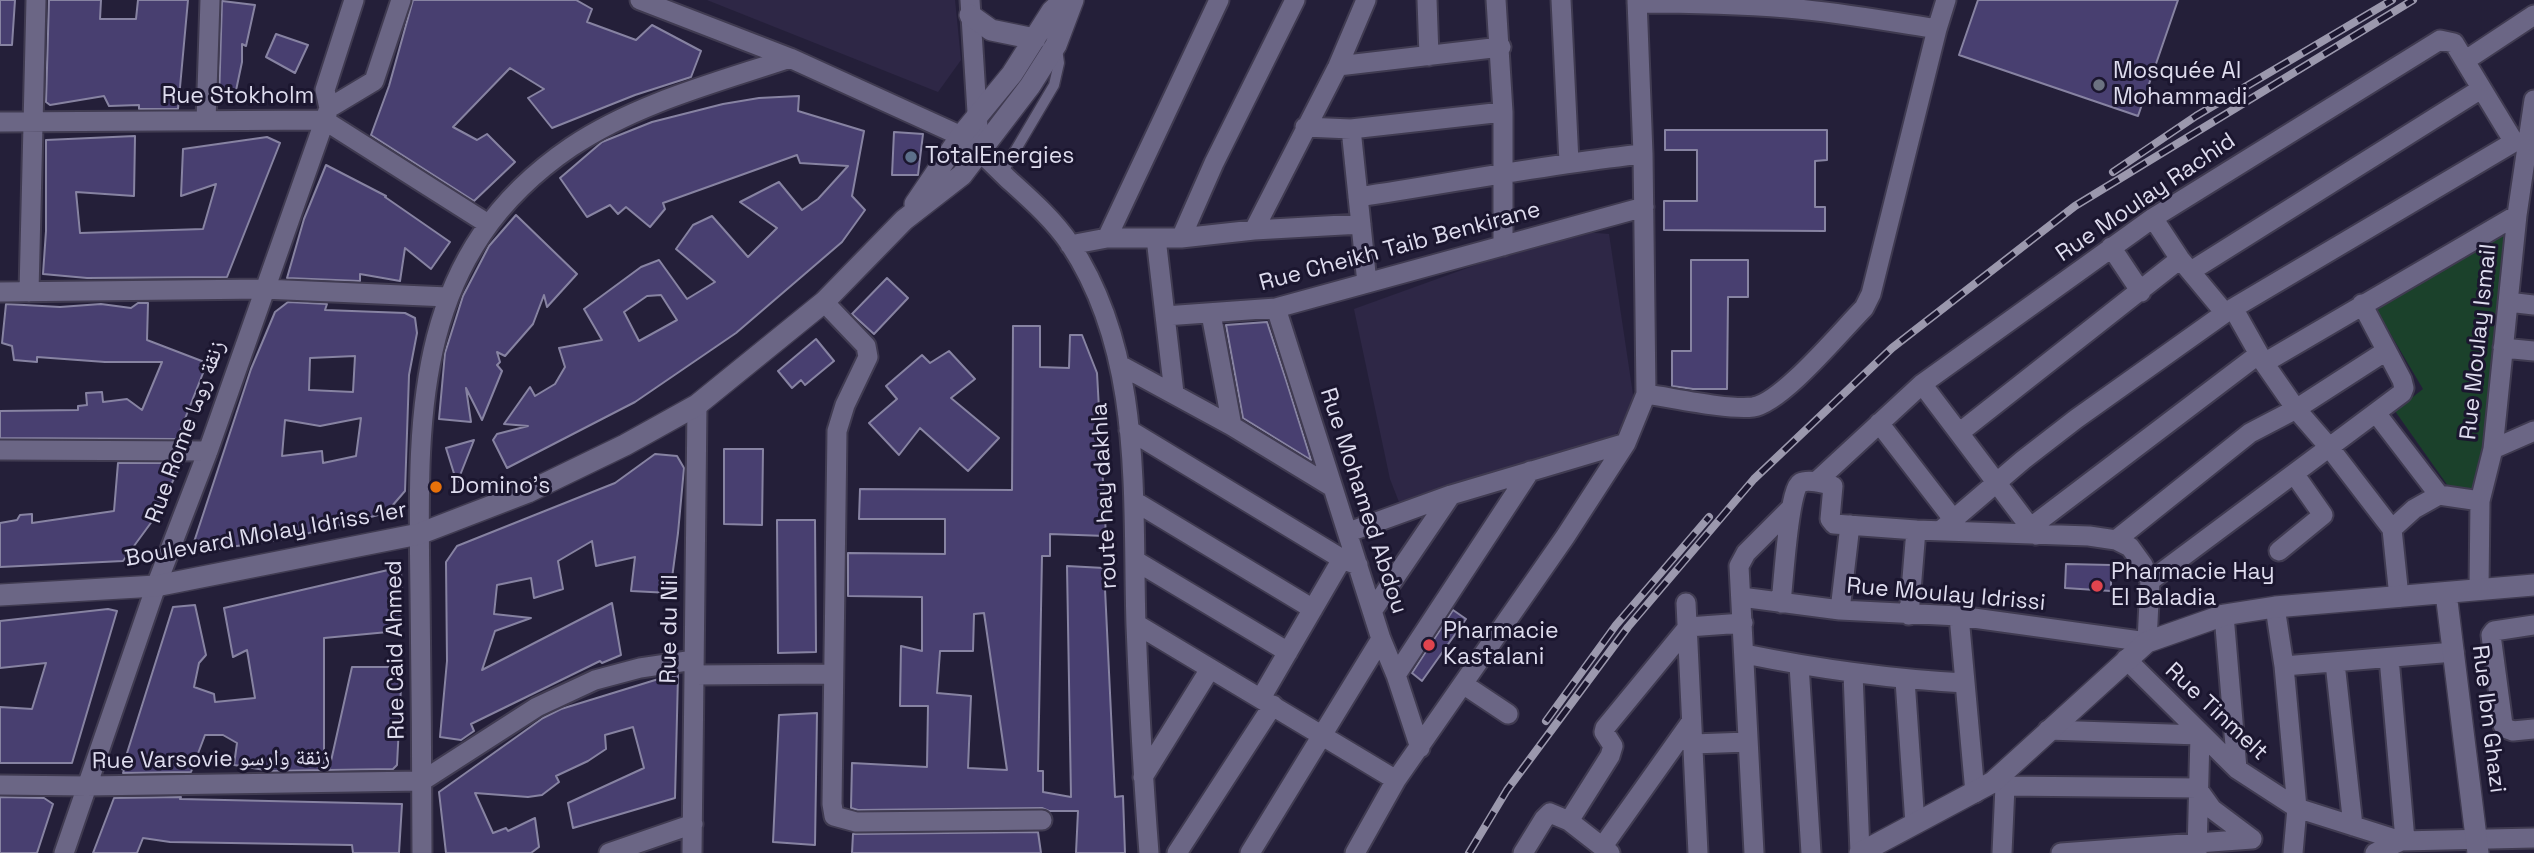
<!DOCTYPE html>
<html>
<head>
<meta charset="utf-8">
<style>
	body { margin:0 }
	canvas { display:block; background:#241f39 }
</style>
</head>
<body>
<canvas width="2534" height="853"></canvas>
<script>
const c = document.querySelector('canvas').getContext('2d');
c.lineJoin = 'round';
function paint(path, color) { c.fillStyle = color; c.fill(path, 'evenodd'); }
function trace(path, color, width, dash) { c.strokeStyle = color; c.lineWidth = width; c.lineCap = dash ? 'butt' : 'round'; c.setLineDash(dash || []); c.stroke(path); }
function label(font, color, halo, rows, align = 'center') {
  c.font = font + ' "Space Grotesk","Noto Naskh Arabic",sans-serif'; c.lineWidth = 6; c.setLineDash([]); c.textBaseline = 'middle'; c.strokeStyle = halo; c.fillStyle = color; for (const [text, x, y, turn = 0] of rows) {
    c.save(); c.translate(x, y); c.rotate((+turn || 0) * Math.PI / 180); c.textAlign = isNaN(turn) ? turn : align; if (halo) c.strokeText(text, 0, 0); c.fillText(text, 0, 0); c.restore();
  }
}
paint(new Path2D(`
	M707,0h248l6,60 -23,32z
	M1570,231l39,3 26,174 -24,33 -212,61 -9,-23 -36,-170z`), '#2e2746');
paint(new Path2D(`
	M2507,228l-19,221 -12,43 -23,1 -58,-82 28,-22 -49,-83z`), '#1b412b');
const building = new Path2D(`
	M0,0h15l-3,45h-12z
	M49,0h52l-1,19h36l2,-19h50l-10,109h-39v-4l-30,1 -5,-10 -54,9 -4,-3z
	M413,0h163l16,9 -5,13 49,18 16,-15 49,26 -10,26 -56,18 -83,33 -24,-30 16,-9 -34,-21 -57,59 24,13 10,-6 28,28 -41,39 -103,-66 18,-49z
	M1978,0h200l-40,116 -179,-61z
	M222,1l33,4 -9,41 -4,-2v18l-8,38h-15z
	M276,34l32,11 -13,28 -29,-16z
	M799,96l-1,15 66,20 -12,65 13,14 -23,32 -106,91 -101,69 -128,66 -14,-28 4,-6 31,-8 -24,-2 26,-37 5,9 20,-12 10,-17 -6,-19 43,-8 -18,-31 57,-42 18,-7 28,39 28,-17 -39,-33 17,-24 19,-9 36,41 29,-29 -37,-26 39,-20 23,28 16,-11 30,-33 -48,-3 -3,-8 -134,48 2,6 -15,18 -24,-20 -8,7 -8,-9 -23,12 -27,-39 42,-36 50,-20 71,-18 36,-6zM661,295l16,25 -38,21 -15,-29 23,-16z
	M1665,130h162v30l-12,1v46h10v24l-161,-1v-29h33v-51h-32z
	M894,132l29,2 -5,41h-26z
	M135,136l-1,60 -58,-4 4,41 123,-4 13,-45 -35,12 2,-47 84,-12 13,6 -53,134 -140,1 -44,-4 3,-43v-91z
	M326,165l60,31 -1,1 65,45 -19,27 -26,-21 -5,33 -40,-7v7l-73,-3 17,-59z
	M516,215l61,59 -30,33 -3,-12 -11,29 -28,32 -8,-4 3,10 -3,3 5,6 -20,49 -16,-32 5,34 -32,-3 6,-66 18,-57 26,-50z
	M1691,260h57v37h-20l-1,92h-34l-21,-3v-35h19z
	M887,278l21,20 -34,36 -22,-20z
	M288,302l39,2 -2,6 80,3 10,5 2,15 -8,42 -4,116 -19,22 -96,25 -86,13 -10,-9 57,-173 24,-57zM355,356l-2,36 -44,-2 1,-32zM361,418l-5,38 -33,7 -1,-12 -40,5 3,-36 35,6z
	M138,303h10l-1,37 60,23 -30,76 -177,-1v-27l78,-1v-4l9,-1 -1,-12 16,-1 1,10 24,-3 15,11 20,-48h-57l-68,-5v5l-23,-2 -2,-14 -10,-3 4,-39 54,3 41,-3 30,4z
	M1267,322l19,58 25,80 -68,-42 -17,-93z
	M1013,326h27v41l29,1 1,-33h12l15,38 9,163 -56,-2v22h-8l-4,215h5v21l28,5 -4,-231 37,2 11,229 8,-1 2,57h-49l2,-42h-29l-7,-3 -184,2 -7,-2 1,-45 75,4 1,-61h-28l1,-60 21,5v-54l-74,-1v-43l97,1v-35h-86l1,-30 152,1zM984,613l23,157 -39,-2 3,-72 -34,-3 3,-42h33l1,-37z
	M816,339l18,22 -29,24 -4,-5 -9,8 -14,-17z
	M949,351l26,28 -24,19 48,40 -31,33 -48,-43 -21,27 -30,-32 28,-24 -11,-13 36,-31 8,8z
	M474,440l-17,43 -11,-35z
	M724,449h39l-1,76 -38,-1z
	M655,454l22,2 7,12 -6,65 -8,60 -39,-2 4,-34 -39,9 -4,-25 -34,20 5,28 -29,9 -3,-20 -34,7 -3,29 37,4 -36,13 -13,39 130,-67 9,52 -19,8 -2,-2 -129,63 3,7 -13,9 -21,-3 7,-76 -1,-99 11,-16 158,-63z
	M118,463h64l-29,57 -30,41 -123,6v-44l17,-3 3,-5 12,-1v9l82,-12z
	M777,520h38l1,132 -38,1z
	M2066,564l45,1v26l-46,-3z
	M401,567l1,45 -14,20 -64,6v132l-53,1 -37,-6 3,-22 -14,-8h-18l-14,37 -68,1 1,-3 -2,-1 51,-162 22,-2 11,50 -7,8 -5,24 20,7 1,8 40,-4 -8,-48 -14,7 -9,-49z
	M108,609l9,2 -45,152h-72v-56l32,2 14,-46 -46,5v-47z
	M1453,610l13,9 -44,62 -10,-8z
	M352,667h50l-5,98 -4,4 -64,1z
	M678,675l-3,123 -102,30 -5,-25 76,-35 -11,-41 -28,8 1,14 -18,12 -32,15 3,6 -17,13 -14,2 -53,-4 18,40 13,-5 2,3 27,-13 4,29 -8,6h-85l-7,-61 104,-74 18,-9 104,-32z
	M817,713l-2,132 -42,-3 6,-127z
	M0,797l44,1 9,6 -16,49h-37z
	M181,797l-1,2 222,5 -3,49h-46l-1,-8 -182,-3 -27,-4 -6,15h-44l21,-55z
	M1038,832l3,21h-189l1,-19z`);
paint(building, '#483f70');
trace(building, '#8783a2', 2);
const lane = new Path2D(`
	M1002,173l52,-88 5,-22 -2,-14`);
const street = new Path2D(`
	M640,0l150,58 171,78c18,13 31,28 47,43 22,20 45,40 62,65 74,112 62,253 66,381 3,76 7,152 13,228
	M970,0l8,128
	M1427,0l2,56
	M1496,0l7,112v134
	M1561,0l8,162
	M1637,3c50,0 100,1 150,5 51,4 100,13 150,21
	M2466,60l68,-45
	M1338,66l163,-19
	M329,108l45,-27 27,-81
	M206,121l4,-121
	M0,122l324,-2 164,104
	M1305,127l46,2 152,-17
	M1351,129l16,154
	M1358,197c95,-14 190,-33 285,-43
	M2153,218l27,41 45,54
	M1254,230l84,-164 28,-66
	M1107,238l112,-238
	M1156,238l18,155
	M1181,238l33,-75 81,-163
	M1070,245l37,-7h74l73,-8 107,-6
	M2111,247l30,45
	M2191,271l290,-182
	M0,292l263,-3 185,8
	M29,292l7,-292
	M824,302l42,44 2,11 -23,48 -8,26 -5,373 2,12 22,6 186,-2
	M2508,302l26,3
	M1276,308l105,331 15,36 24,73
	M2233,308l31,55 32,46 33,38 63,82 7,68
	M1211,314l21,112
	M1165,316l111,-8 368,-101
	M2503,348l31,3
	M2264,363l253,-148
	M1120,365l112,61 100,61
	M1922,384l114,151
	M1646,394c28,4 81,16 107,13 29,-4 88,-76 111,-99l7,-14 66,-265 9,-29
	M2376,413l63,82
	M1879,423l74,96
	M1129,430l213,129 16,6
	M1959,433l221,-174
	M2493,449l41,-18
	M0,450l208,1
	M1816,482l106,-98 231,-166 287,-178 14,3 60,99
	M1134,501l179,108
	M2031,527l228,-173
	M2392,529l22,-20 25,-14 41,6
	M1940,531l83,-71 53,-41 149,-106 289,-171
	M1349,532l102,-37 175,-52
	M2116,540l134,-107 46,-24 90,-58
	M2279,551l44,-36 -28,-40
	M1136,561l152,91
	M2150,581l252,-188 2,-5 -2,-8 -40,-76
	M2479,589l1,-88 13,-52 24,-234 17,-115
	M1741,597l99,13 119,6 188,26 3,-61 -7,-16 -13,-18 -14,-7 -27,-4 -173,-6 -82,-6 -4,-5 3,-33c-9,-3 -25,-7 -33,-3 -11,6 -17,103 -19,120
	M1686,603l12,250
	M2275,607l9,59 13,142 -4,45
	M1373,610l78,-115
	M1840,610l10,-85
	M1909,615l7,-85
	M2224,615l13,154
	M1959,616l16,177
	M1136,624l260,156
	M2534,625l-40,6 -3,4 12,90 2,3 8,3 21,-2
	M1745,654c73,15 146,25 220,29
	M2389,658l16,182
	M2126,659l111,110 60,39 104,33 133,-3
	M2335,663l18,163
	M1799,665l12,188
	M2284,666l170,-14
	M1853,673l7,180
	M694,675l139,-1
	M1396,675l134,-204
	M1905,680l10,144
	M1463,684l45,30
	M1261,698l81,-139
	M2048,730l152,5 -3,118
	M1693,744l55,-2
	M1143,777l67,-108
	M1993,782l12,4 192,2 15,21 40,30
	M0,785l87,1 335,-5 115,-74 58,-27 45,-12 54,-8
	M1569,821l41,-65 3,-10 -9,-14 1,-4 83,-101 55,-4
	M1603,846l88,-124
	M64,853l92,-267 52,-135 121,-343 -4,-18 29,-90
	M422,853c0,-86 -1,-173 -2,-259 -2,-173 -11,-337 151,-447 66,-44 144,-64 219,-89
	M609,853l84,-29
	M692,853l5,-448
	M1177,853l96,-148
	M1250,853l131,-214
	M1355,853l41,-73 169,-243 61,-94 20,-49 -3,-240 -6,-154
	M1523,853l21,-34 6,-6 19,8 41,32
	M1754,853l-15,-287 7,-13 44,-44
	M2002,853l3,-67
	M2061,853l191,-14
	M2375,853l26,-12`);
const secondary = new Path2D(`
	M970,15l21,15 44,9
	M915,204l46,-68 51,-62 40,-63 12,-11
	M2446,593l32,260
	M0,595l156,-9 263,-52 109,-42 97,-47 72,-40 127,-103 80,-82 58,-45 68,-89 26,-41 17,-45
	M1860,853l133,-71 154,-140 77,-27 51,-8 259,-22`);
trace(lane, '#403b51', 13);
trace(street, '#403b51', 23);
trace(secondary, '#403b51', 24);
trace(lane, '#6b6685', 10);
trace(street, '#6b6685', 19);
trace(secondary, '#6b6685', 21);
const rail = new Path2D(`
	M2113,172l83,-56 196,-116
	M1546,721l70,-96 93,-108
	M1469,853l38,-63 121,-163 126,-148 138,-131 183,-142 338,-206`);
trace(rail, '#9b98ad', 8);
trace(rail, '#1b162f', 5, [16]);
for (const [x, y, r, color] of [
	[2099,85,7,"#6b7280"],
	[911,157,7,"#5c6f8a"],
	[436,487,7,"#e8710a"],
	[2097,586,7,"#e0444e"],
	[1429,645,7,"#e0444e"]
]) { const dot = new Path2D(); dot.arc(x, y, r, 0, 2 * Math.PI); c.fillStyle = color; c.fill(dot); trace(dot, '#1b162f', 2.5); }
label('23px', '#dedcee', '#1b162f', [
	["Mosquée Al",2113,72],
	["Mohammadi",2113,98],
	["TotalEnergies",925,157],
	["Domino's",450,487],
	["Pharmacie Hay",2111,573],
	["El Baladia",2111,599],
	["Pharmacie",1443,632],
	["Kastalani",1443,658]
], 'left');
label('23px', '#dedcee', '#1b162f', [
	["Rue Stokholm",238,97],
	["Rue Moulay Rachid",2146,198,-34],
	["Rue Cheikh Taib Benkirane",1400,247,-15],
	["Rue Moulay Ismail",2479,342,-84],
	["Rue Rome زنقة روما",186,432,-70],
	["route hay dakhla",1105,496,-93],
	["Rue Mohamed Abdou",1363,501,72],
	["Boulevard Molay Idriss 1er",266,535,-10],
	["Rue Moulay Idrissi",1946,595,5],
	["Rue du Nil",670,629,-89],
	["Rue Caid Ahmed",396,650,-91],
	["Rue Tinmelt",2216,712,43],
	["Rue Ibn Ghazi",2488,719,83],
	["Rue Varsovie زنقة وارسو",211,760,-1]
]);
</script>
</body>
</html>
